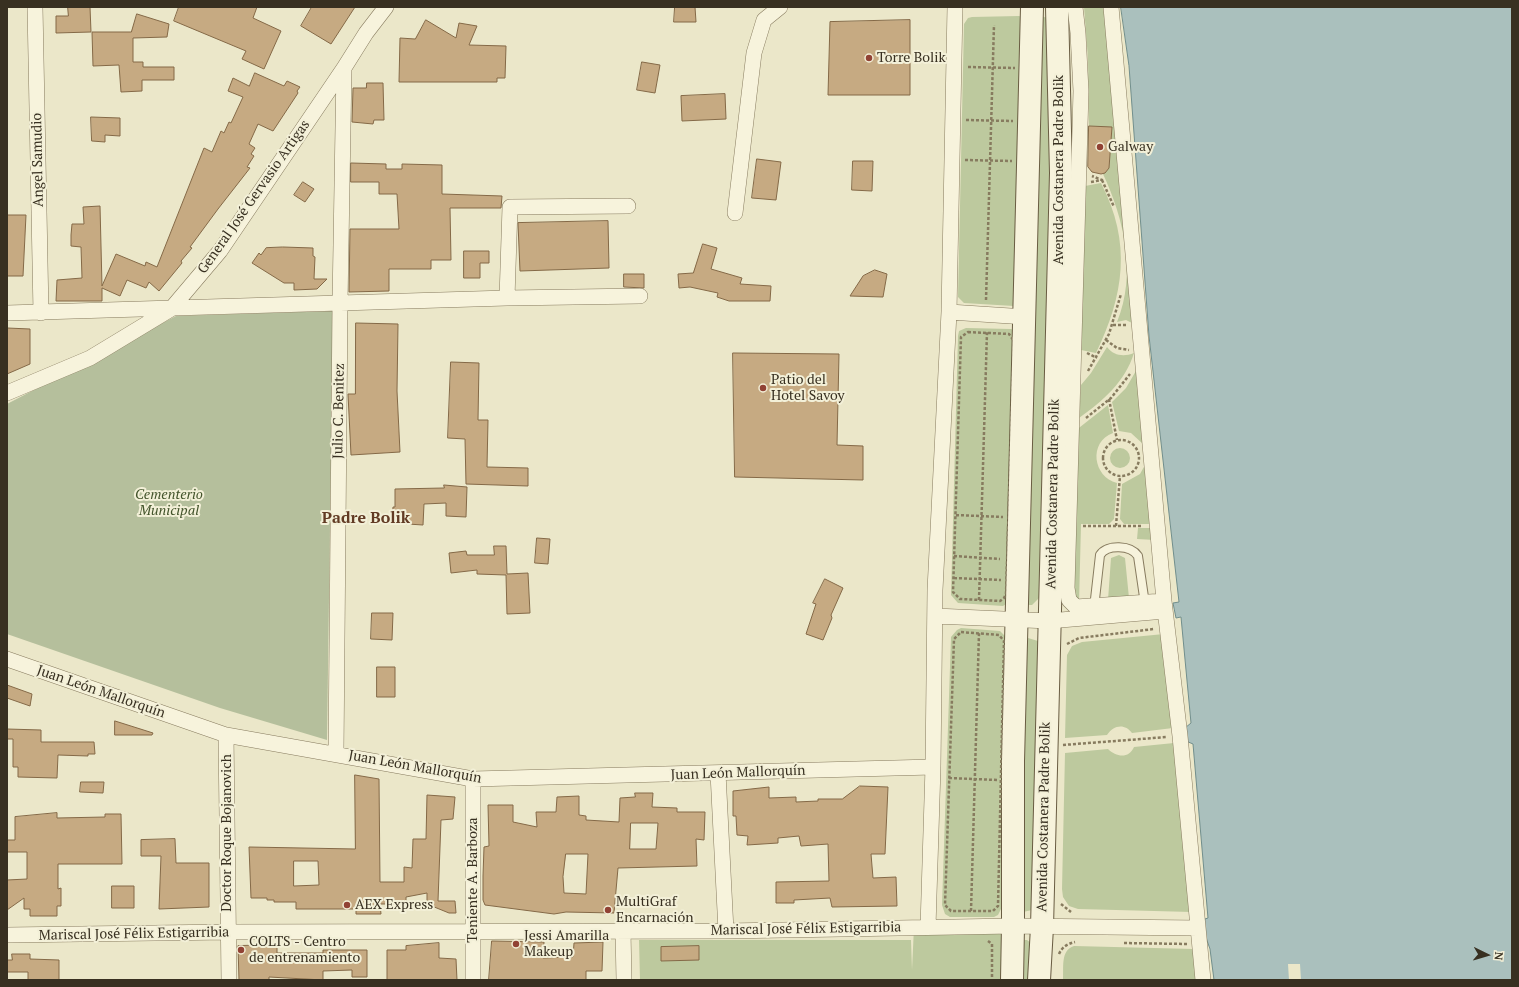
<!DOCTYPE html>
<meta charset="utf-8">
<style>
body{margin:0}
#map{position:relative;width:1519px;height:987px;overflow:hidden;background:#ebe7c9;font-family:"PT Serif",serif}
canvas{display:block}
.frame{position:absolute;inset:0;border:8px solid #383021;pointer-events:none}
.north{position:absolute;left:1467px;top:935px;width:40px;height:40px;-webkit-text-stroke:3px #f3f0d8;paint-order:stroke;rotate:95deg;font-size:11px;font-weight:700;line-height:16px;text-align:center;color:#383021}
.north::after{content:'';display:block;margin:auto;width:14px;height:18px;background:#383021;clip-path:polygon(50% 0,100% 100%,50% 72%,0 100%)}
</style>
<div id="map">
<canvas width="1519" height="987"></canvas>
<div class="frame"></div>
<div class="north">N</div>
</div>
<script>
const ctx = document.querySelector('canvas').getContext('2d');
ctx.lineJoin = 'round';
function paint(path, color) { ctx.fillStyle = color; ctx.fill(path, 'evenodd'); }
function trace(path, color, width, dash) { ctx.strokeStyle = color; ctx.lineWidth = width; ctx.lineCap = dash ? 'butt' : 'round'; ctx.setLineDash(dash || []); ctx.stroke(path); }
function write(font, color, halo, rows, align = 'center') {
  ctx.font = font + ' "PT Serif",serif'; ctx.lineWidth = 4; ctx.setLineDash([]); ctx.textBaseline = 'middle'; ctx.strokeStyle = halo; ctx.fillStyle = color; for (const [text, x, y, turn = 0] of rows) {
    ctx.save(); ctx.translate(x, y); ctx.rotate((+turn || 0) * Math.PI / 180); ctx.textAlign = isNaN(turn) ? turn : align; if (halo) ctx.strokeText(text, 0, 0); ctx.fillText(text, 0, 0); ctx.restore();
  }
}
const green = new Path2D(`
 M1084,7H1106L1135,321L1132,323L1126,320L1117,322C1137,274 1124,219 1103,174L1109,168L1112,128L1089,126L1088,59Z
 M1019,16L1022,17L1014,306L964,303L958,297L964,24L968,18L972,17Z
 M1040,16L1048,18L1054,86L1044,468L1039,598L1032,605H1026Z
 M1101,183C1132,243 1124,295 1096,353L1081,350L1085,186Z
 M966,328L1011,329L1015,331L1006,604L1003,606L958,603L951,595L958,336L959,331Z
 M1107,347C1114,356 1124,357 1134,353C1125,382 1103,401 1079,418L1081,385L1091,373Z
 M1140,364L1143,444L1131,433L1119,431L1112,402L1126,388Z
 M1108,405L1113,433C1088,442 1093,477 1117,483L1114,519L1109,524H1081L1079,604L1071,596L1075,431Z
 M1110 458a10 10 0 1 1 20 0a10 10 0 1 1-20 0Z
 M1145,465L1153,524H1124L1120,519L1122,484L1140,474Z
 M1138,528H1153L1155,540L1137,539Z
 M1119,555L1125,558L1129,598L1108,600L1111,558Z
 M961,628L1000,631L1007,638L1002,907L998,915L994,917H950L945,914L942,905L951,637L957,630Z
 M1164,634L1173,728L1132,733C1125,723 1113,725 1107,735L1065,738L1067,655L1072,646L1082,642Z
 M1028,638L1038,641L1032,910L1023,912L1024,639Z
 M1174,743L1192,912L1078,909L1069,906L1063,897L1062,889L1065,753L1108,749C1116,757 1129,759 1134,747Z
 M1013,926L1012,980H640L639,940H911L912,970L914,927Z
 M1021,940H1027L1031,943L1030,980H1016Z
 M1074,946L1194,949L1197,980H1063C1064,969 1060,950 1074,946Z`);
const cemetery = new Path2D(`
 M333,311L327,740L220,708L7,634V404L176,316Z`);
const water = new Path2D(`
 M1121,7H1512V980H1214L1210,949L1204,932L1202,920L1208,918L1193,744L1186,741L1185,728L1191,723L1181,617L1176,618L1173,603L1179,602L1149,336L1129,66Z`);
const pier = new Path2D(`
 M1288,964H1300L1301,980H1289Z`);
const building = new Path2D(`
 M68,7H90L91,32L56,33V16H68Z
 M179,7H257L253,18L281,31L264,69L242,59L246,51L174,21Z
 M312,7H355L331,44L301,26Z
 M675,7H695L696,22H674Z
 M137,14L169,24L167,37L133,38V62H143V67H174V80H142V91L121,92L119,65L93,66L92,32H131Z
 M426,20L456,38L459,23L477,26L469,45L506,46L505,78H497V82H399L400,38L415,39Z
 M910,20V95H828L830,22Z
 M642,62L660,65L655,93L637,90Z
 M255,73L284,86L287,81L300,87L297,91L298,93L273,131L258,124L249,144L255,148L251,154L254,156L247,167L250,168L218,209L190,247L192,248L181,261L182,263L159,291L149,282L146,288L127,280L120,296L102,288V301H56L57,280L82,278L81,247L71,246V235L72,224H84L83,207L100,206L102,286L116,254L145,266L146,262L157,267L204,148L212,152L221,131L224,133L229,122L231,123L243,97L228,91L233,78L249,86Z
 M367,83H383L384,120H374L373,124L352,122L353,88H366Z
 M725,94L726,119L682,121L681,96Z
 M91,117L120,118V136L105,135V142L92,141Z
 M1089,126L1112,127L1109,168L1105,173L1101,174L1092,172L1088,167Z
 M757,159L781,162L776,200L752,198Z
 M853,161H873L872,191L852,190Z
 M351,163L386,164V169H402V164L442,165V194L502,196L501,208H450L451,260H431V269H389V291L349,292L350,229H399L397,194H379V182H351Z
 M303,182L314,189L305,202L294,195Z
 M7,215H26L23,276H7Z
 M608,221L609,268L520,271L518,223Z
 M703,244L717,248L711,269L742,278L740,284L771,286L770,301H729L717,297L718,293L690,287L679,288L678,274L693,273Z
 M283,247L313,248V256L315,257L314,279H327L317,289L294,290V283H284L252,263L259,253L261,255L266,248Z
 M464,251H489V263H480V278H464Z
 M875,270L887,274L883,297L850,296L863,276Z
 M624,274H644V288L624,287Z
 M356,323L398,324L397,391L400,452L351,455L348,394H355Z
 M7,328L30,329V364L7,374Z
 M733,353L839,354L837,445L863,446V480L735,477Z
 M451,362L479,363L478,420H488L487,467L528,468V486L466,484L465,439L448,438Z
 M444,485L467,487L466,517L446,516V503L424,504L423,525L392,523L393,507H395V489L444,488Z
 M537,538L550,539L548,564L535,563Z
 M494,546H506L507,574L528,573L530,613L507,614L506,575L477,574V570L451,573L449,553L466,551L467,555H494Z
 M825,579L843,588L831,615L832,618L823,640L806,634L816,604L813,603Z
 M372,613H393L392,640L371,639Z
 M377,667H395V697H377Z
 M7,685L32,694L30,706L7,698Z
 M115,721L153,733L152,735H115Z
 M7,729L41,730V742H94L95,754H88V756L58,755L57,778L18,777V767H13V739H7Z
 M355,775L379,779L380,882H404V867L412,868L413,839H426L427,795L455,797L453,819L441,820L438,901H455L456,913H449L422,902H427V893L406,897V904H380L381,914H356V909H296V902H274V900H267V898H251L249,847L355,849ZM294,861H318L319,885L294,886Z
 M81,782H104L103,793L80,792Z
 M860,786L888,787L885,854H871L873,878L896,877L897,906L832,907L830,898L794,900V903H776V882L829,881L828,844L801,846L799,836L778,838V843L747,845L748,836L737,835L736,816H733V791L769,787V798L796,797V802L818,801V799H842Z
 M635,793H653L652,807L677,808V812H705L704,840L696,839L697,866L618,868L614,913L566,912L554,914L485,905L483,900V876L484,847L489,846L488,805H513V822L537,827L536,812H556L557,797L579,796V815L586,816V820L619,822L620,798L635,797ZM631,823H658L656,849H630ZM566,854H588L586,894L564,893L563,877Z
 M57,813V818L105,817V814H121L122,864H58V889L61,888V906H57V916H30V909H24V898L7,910V880L27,879V852H7V840H15V817Z
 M175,839L176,863H209V907L159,909L161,856H141V840Z
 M112,886H134V908H112Z
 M492,941L544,942L543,958L573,957L574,943L603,942L602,971H586V980H489Z
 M439,943V958L456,959L457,980H387V950H406V946Z
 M277,945V953H323V950H367V977H352V970L323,971V980L269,977V980H239L238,946Z
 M699,946V960L661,961V947Z
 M12,954H30V959L59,960V980H28V972H7V960H12Z`);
const path = new Path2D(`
 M968,67L1015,68
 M966,120L1013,121
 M965,160L1012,161
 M1102,180L1114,207
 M1091,182L1102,180L1092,176
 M986,300L994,25
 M1113,325H1126
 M968,332L1009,334L1014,341L1006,594L1004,598L1000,601L960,599L953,592L961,337Z
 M1106,340L1117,348L1129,350
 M1087,353L1097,358
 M1088,371L1109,334L1121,294
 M1109,399L1117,440
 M1086,418L1111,398L1130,374
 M1103 458a18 18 0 1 1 36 0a18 18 0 1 1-36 0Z
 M956,515L1003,517
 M1083,526H1143
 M1116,526L1120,476
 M954,556L1000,559
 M954,578L1001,580
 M979,600L987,332
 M961,632L999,635L1004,641L998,906L993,911H951L945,905L954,639Z
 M1067,644L1079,638L1154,629
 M1063,745L1167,737
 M949,778L997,780
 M1061,904L1071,912
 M971,911L979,633
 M988,941L992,944V980
 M1124,943L1187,944
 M1059,954C1062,947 1067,944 1075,942`);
const lane = new Path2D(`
 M1094,608L1100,555C1107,544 1131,545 1138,556L1145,604`);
const street = new Path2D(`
 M35,7L41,313
 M1075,7L1078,33L1081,91L1067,588L1069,600L1076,607L1164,601L1111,7
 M735,213L754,53L764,20L780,7
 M507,298L510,207L628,206
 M949,312L1026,317
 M7,313L507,298L640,296
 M7,393L90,358L171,309L220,251L344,68L366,33L386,7
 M1164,601L1180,736L1203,980
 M935,616L1049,621L1165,611
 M7,659L226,735L473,779L933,767
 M226,735L229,980
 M336,753L340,303L344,68
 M718,773L726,931
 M473,779V980
 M928,927L933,767L935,590L949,312L955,7
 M623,931L624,980
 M7,935L228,932L726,931L1013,926L1198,928`);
const secondary = new Path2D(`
 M1012,980L1013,926V761L1032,7
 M1039,980L1042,927L1061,173L1057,7`);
const markers = [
 [869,58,4,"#914234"],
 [1100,147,4,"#914234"],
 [763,388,4,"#914234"],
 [347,905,4,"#914234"],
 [608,910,4,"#914234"],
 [516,944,4,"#914234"],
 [241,950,4,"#914234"]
];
const poiNames = [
 ["Torre Bolik",877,58],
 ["Galway",1108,147],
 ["Patio del",771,380],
 ["Hotel Savoy",771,396],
 ["MultiGraf",616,902],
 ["Encarnación",616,918],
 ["AEX Express",355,905],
 ["Jessi Amarilla",524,936],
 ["Makeup",524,952],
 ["COLTS - Centro",249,942],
 ["de entrenamiento",249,958]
];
const streetNames = [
 ["Angel Samudio",38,160,-91],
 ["Avenida Costanera Padre Bolik",1059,170,-90],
 ["General José Gervasio Artigas",254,197,-55],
 ["Julio C. Benitez",339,411,-89],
 ["Avenida Costanera Padre Bolik",1053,494,-89],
 ["Juan León Mallorquín",101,692,19],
 ["Juan León Mallorquín",415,767,10],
 ["Juan León Mallorquín",738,773,-2],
 ["Avenida Costanera Padre Bolik",1044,817,-89],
 ["Doctor Roque Bojanovich",227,833,-90],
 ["Teniente A. Barboza",473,880,-90],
 ["Mariscal José Félix Estigarribia",806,929,-1],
 ["Mariscal José Félix Estigarribia",134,934,-1]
];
const parkNames = [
 ["Cementerio",169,495],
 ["Municipal",169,511]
];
const quarterNames = [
 ["Padre Bolik",366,518]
];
paint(green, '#bdc99e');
paint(cemetery, '#b5bf9c');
paint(water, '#aac0bd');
trace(water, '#718e8c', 1);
paint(pier, '#ebe7c9');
paint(building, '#c6aa82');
trace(building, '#846947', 1);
trace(lane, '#877b5f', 10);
trace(street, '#877b5f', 16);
trace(secondary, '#695c42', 24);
trace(path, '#877b5f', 2.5, [3, 2]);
trace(lane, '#f7f3dc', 8);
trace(street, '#f7f3dc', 15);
trace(secondary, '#f7f3dc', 22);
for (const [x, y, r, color] of markers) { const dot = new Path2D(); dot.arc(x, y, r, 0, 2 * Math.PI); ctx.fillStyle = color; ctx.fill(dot); trace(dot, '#f3f0d8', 1.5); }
write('14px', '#383021', '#f3f0d8', poiNames, 'left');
write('14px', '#383021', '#f3f0d8', streetNames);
write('italic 14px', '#42532a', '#f3f0d8', parkNames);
write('bold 16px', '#623b24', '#f3f0d8', quarterNames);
</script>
